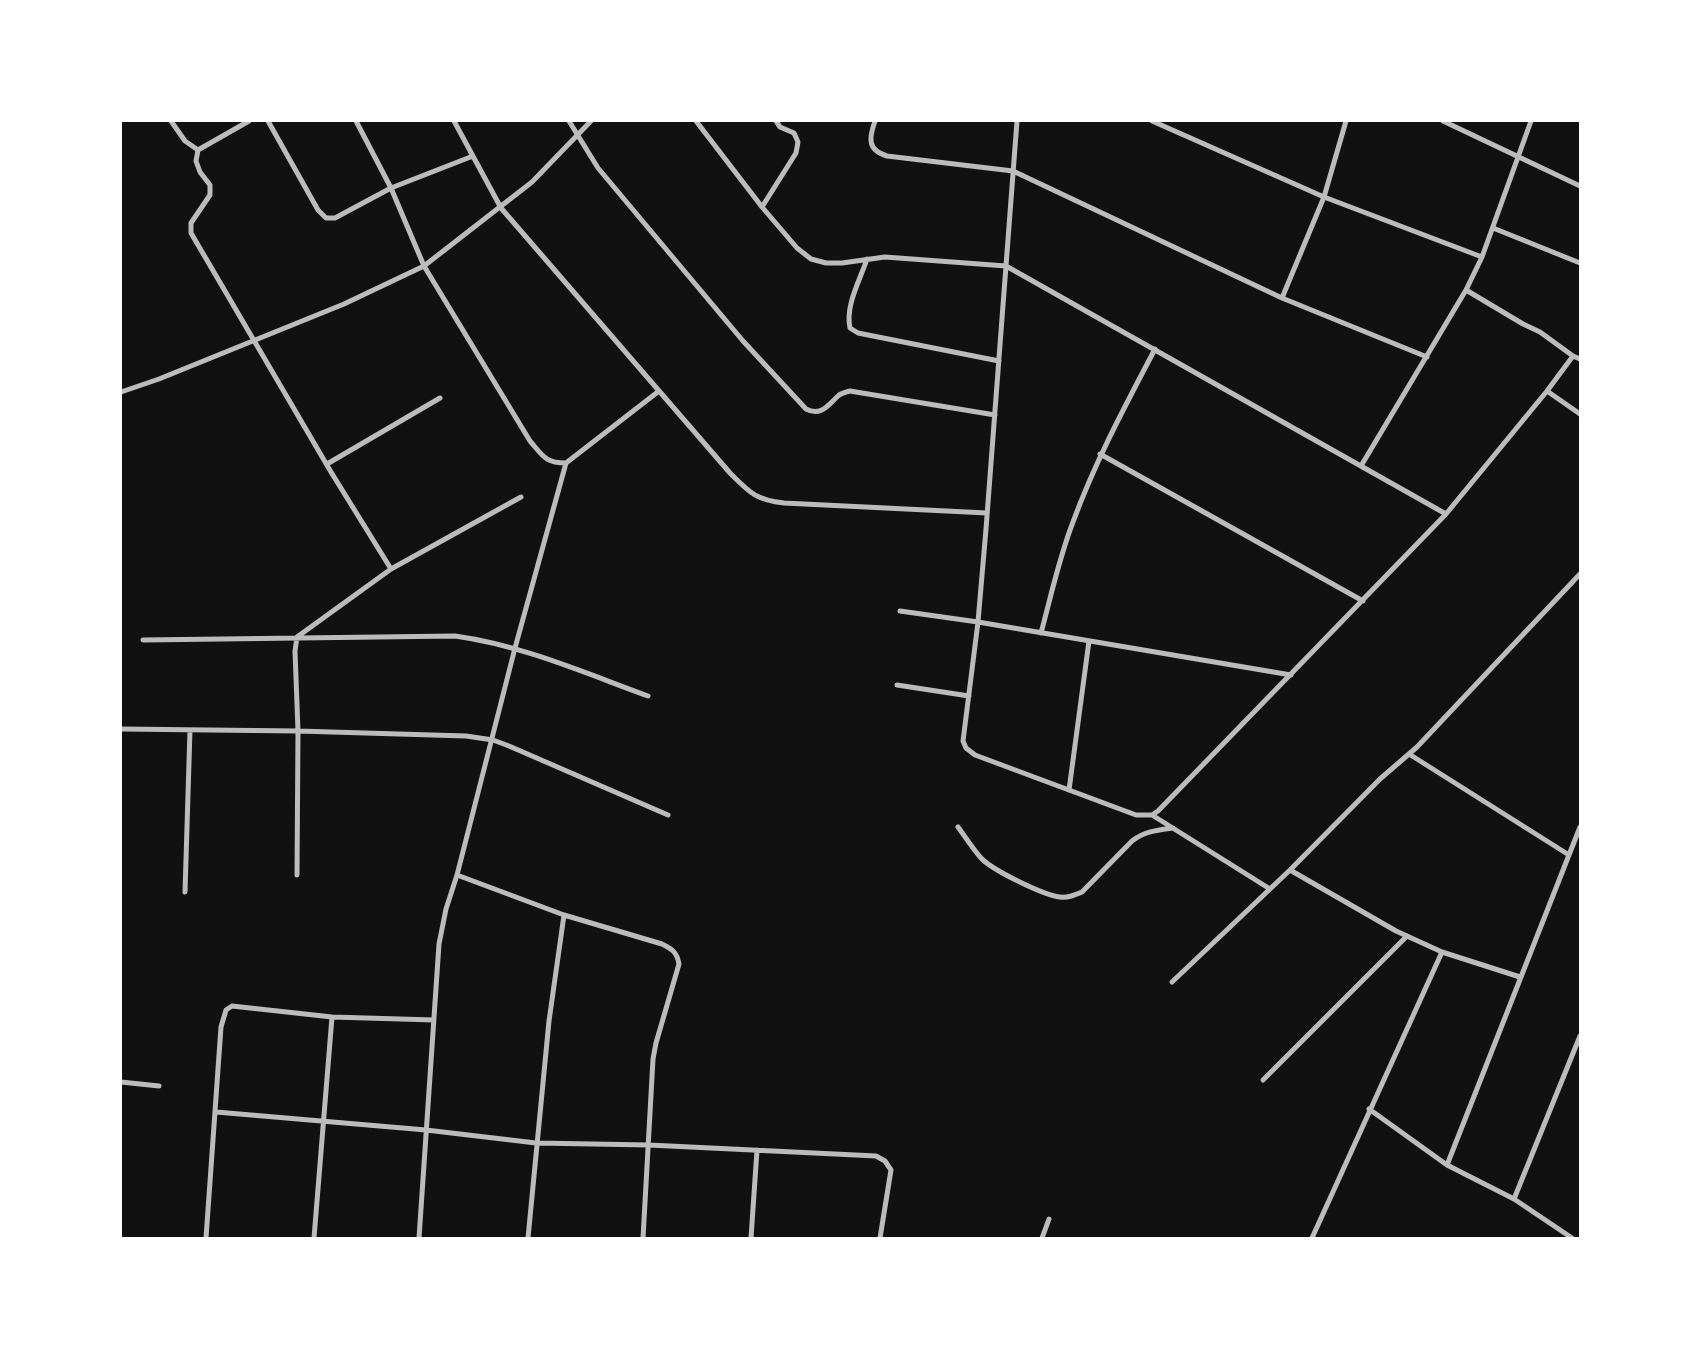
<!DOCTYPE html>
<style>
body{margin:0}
#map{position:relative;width:1701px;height:1359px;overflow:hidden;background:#111;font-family:"Source Sans 3",sans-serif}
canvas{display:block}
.frame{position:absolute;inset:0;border:122px solid #fff;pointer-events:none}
</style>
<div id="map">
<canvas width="1701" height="1359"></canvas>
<div class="frame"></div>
</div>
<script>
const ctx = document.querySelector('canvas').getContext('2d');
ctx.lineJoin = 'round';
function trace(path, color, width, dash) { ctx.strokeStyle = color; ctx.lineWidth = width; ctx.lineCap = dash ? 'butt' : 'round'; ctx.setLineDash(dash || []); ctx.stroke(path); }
const minor = new Path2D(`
 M171,121L185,141L198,150
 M249,121L198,150L196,161L200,172L210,185V195L191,223V233L331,472L391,569
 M268,121L318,210L326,218H335L391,188L473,156
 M356,121L391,188L424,266L530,441C543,456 545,463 566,463L659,391
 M454,121L501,208L730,473C750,493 756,500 784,503L987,513
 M569,121L598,168L743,341L806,409C821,417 828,405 838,396C841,393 846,392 850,391L995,415
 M696,121L762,207L797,248L811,259L826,263H842L885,257L1006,266L1446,514
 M875,121C869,138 867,150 887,156L1013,171L1282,298L1427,357
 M1017,121L986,529L978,622L963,741L966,748L975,755L1136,815H1152L1158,811L1446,514L1547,391L1573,356
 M1152,121L1324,197L1482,257
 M1443,121L1580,186
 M762,207L796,153L798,142L794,133L780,127L776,121
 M1493,228L1580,263
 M867,259C860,280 845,306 850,328L858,333L999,361
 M1466,290L1523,324L1540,332L1573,356L1580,359
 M1282,298L1324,197L1346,121
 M1547,391L1580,414
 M121,392L159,379L344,304L424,266L532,182L591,121
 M1100,454L1363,601
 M327,464L440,398
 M1361,466L1466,290L1482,257L1531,121
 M900,611L978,622L1291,675
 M1041,633C1051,596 1059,558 1073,522C1095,462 1125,406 1155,349
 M143,640L455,636C521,645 585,673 648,696
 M897,685L969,696
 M121,729L298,731L466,736L493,740L509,746L668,815
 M1409,754L1569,855
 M1069,790L1089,641
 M1152,815L1270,889
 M958,827C966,838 973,849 981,858C992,870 1043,895 1060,897C1068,898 1075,895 1082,892L1132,841C1145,831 1158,830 1173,828
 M1290,870L1396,931L1442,952L1520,977
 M297,875L298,731L295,651L297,637L391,569L521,497
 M457,875L564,915L662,944C672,949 677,952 679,964L656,1043L653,1059L643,1238
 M185,892L190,730
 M1172,982L1290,870L1380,779L1417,747L1580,574
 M1263,1080L1407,936
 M121,1082L159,1086
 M1369,1109L1447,1165L1514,1199L1572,1238
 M216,1112L426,1130L536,1143L649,1145L876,1156L885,1161L891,1170L880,1238
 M1447,1165L1580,827
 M1514,1199L1580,1036
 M206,1238L221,1027L226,1010L232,1006L332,1017L434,1020
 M314,1238L332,1017
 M419,1238L439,944L446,909L457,875L515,648L566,463
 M528,1238L549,1021L564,915
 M751,1238L757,1150
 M1042,1238L1049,1219
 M1312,1238L1442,952`);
trace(minor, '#bcbcbc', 5);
</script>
